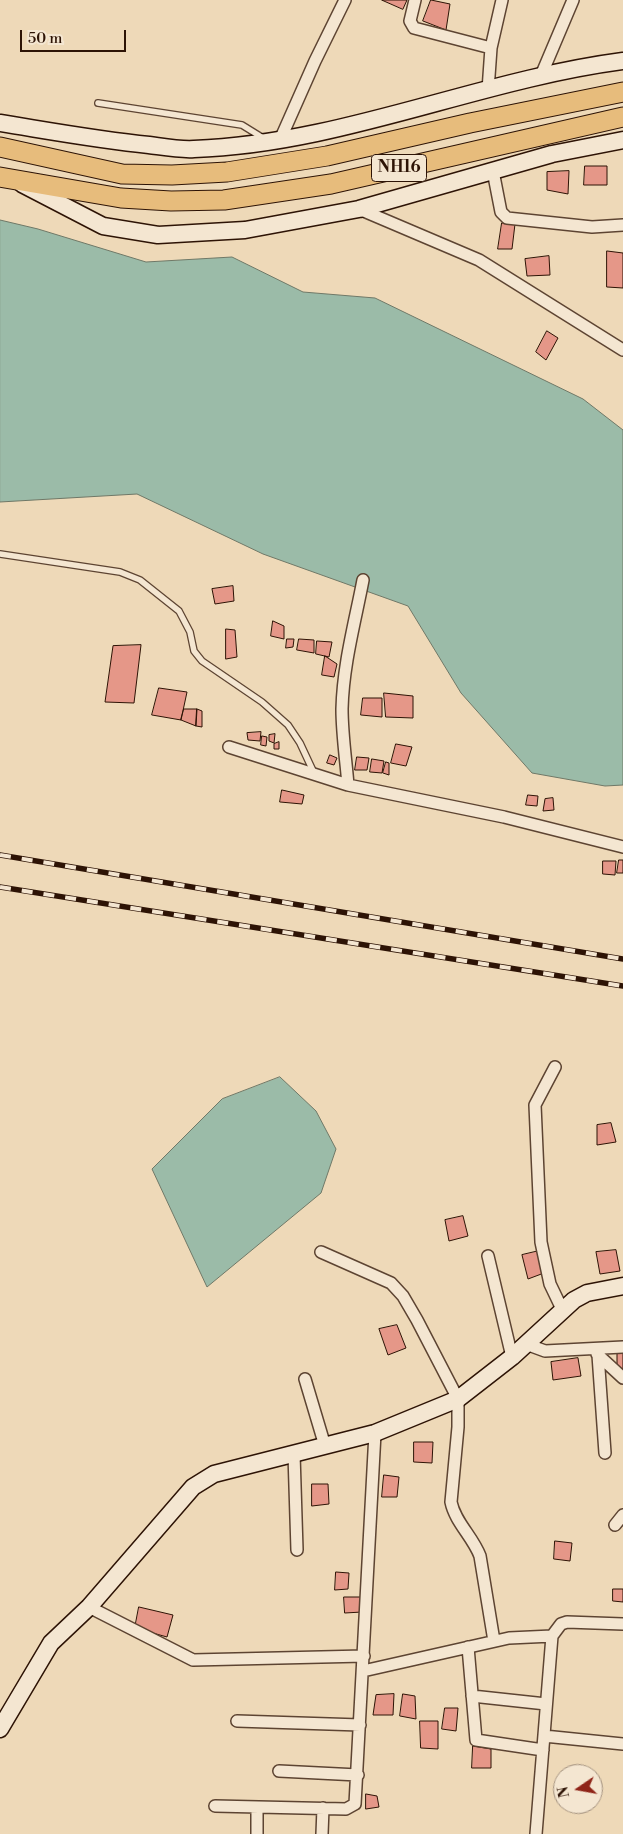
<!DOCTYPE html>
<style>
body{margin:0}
#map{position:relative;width:623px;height:1834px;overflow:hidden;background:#eed9b8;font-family:"Libre Bodoni",serif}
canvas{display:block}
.north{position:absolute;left:553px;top:1764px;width:50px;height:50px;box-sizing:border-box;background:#f4e6d1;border:1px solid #a4927f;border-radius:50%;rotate:258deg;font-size:14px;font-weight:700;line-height:20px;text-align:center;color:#2d1305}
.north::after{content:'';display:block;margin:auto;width:18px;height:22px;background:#8f2418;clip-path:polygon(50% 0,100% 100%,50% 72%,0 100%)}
.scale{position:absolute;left:20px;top:30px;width:106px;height:22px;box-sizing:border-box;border:2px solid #2d1305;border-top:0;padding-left:6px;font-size:15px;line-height:18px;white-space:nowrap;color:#2d1305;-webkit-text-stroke:4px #f4e6d1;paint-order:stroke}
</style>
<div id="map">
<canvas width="623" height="1834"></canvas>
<div class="north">N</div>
<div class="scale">50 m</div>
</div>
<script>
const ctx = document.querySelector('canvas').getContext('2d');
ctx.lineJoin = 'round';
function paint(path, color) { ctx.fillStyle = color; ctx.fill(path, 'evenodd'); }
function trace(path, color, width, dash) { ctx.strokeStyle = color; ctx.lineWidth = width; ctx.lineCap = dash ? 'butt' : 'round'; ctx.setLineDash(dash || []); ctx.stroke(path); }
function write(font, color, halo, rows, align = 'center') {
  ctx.font = font + ' "Libre Bodoni",serif'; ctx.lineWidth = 4; ctx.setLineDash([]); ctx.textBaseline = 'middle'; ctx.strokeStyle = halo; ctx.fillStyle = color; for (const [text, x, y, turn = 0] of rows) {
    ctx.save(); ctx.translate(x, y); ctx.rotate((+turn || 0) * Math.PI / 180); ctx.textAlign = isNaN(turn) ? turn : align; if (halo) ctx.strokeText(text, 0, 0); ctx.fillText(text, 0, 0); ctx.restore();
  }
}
const water = new Path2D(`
 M0,220L38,229L146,262L232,257L303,292L375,298L583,399L623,430V785L605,786L532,773L461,693L408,606L263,554L137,494L0,502Z
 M280,1077L316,1111L336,1149L321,1193L207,1287L152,1169L222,1099Z`);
const building = new Path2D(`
 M382,0H407L403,9Z
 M431,0L450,4L446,30L423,21Z
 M585,166H607V185H584Z
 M569,171L568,194L547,190V172Z
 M502,223L515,224L512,249H498Z
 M607,251L623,253V288L607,287Z
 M549,256L550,275L527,276L525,259Z
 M547,331L558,338L546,360L536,352Z
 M233,586L234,601L215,604L212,589Z
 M273,621L284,626V639L271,636Z
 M226,629L235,630L237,657L226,659Z
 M287,639H294L293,647L286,648Z
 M299,639L314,640V653L297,650Z
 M317,641L332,642L329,657L316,654Z
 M141,645L134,703L105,702L113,646Z
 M325,656L337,664L334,677L322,675Z
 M159,688L187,692L181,720L152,715Z
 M384,693L413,696V718L386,717Z
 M363,698H382V717L361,715Z
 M184,709H197L196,726L181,720Z
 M197,709L202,711V727L196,726Z
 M261,732L260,741L248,740L247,733Z
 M275,734L274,743L269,741V735Z
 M262,736L267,737L266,746L261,745Z
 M279,742V749H274V744Z
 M396,744L412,747L406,766L391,763Z
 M330,755L337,758L334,765L327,763Z
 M357,757L369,758L367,770H355Z
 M372,759L384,761L382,773L370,772Z
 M386,762L389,763V775L383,773Z
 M282,790L304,795L302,804L280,802Z
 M528,795L538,796L537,806L526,805Z
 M553,798L554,810L543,811L545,799Z
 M619,860H623V873H617Z
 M603,861H616L615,875L603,874Z
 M611,1123L616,1142L597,1145V1125Z
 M463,1216L468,1236L449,1241L445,1220Z
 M616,1250L620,1271L600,1274L596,1252Z
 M539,1251L544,1273L528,1279L522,1255Z
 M397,1325L406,1348L388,1355L379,1329Z
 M623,1353V1369L617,1370V1354Z
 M578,1358L581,1376L553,1380L551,1362Z
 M414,1442H433L432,1463L414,1462Z
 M384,1475L399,1477L397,1497H382Z
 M312,1484H328L329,1504L312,1506Z
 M555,1541L572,1543L570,1561L554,1559Z
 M336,1572L349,1573L348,1589L335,1590Z
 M613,1589H623V1602L613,1601Z
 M344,1597H362V1612L345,1613Z
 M139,1607L173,1615L167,1637L135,1628Z
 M394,1694L393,1715H373L376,1695Z
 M403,1694L415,1696L416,1719L400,1716Z
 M445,1708H458L456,1731L442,1729Z
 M420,1721H438V1749L421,1748Z
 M473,1746L491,1749V1768H472Z
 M366,1794L377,1796L379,1807L366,1809Z`);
const service = new Path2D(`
 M98,103L242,125L263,138
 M0,554L120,572L140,580L179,611L190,632L194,651L202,661L262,702L288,725L300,743L314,773`);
const minor = new Path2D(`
 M415,0L410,21L414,28L491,48
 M540,78L573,0
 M488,90L491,48L502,0
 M280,140L315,61L345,0
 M493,171L501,212L507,218L592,227L623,225
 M359,209L479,260L623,350
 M229,747L348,785L504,817L623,847
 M348,785C346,760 342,734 342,709C343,665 355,622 363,580
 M555,1067L535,1105L541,1242L550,1284L562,1309
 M321,1252L391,1283L403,1296L417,1320L458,1399V1427L451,1502C455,1522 473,1537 480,1556L494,1641
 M488,1256L512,1357
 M526,1344L545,1351L623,1347
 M597,1354L623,1378
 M598,1355L605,1453
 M305,1379L325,1446
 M294,1454L297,1550
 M615,1525L623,1515
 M89,1607L193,1660L364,1656
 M468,1647L476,1740L543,1750
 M363,1671L509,1638L552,1636
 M472,1696L546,1704
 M237,1721L360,1725
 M544,1736L623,1744
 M279,1771L358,1775
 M215,1806L346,1809L355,1804L375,1433
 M257,1807V1834
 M322,1834L323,1808
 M536,1834L552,1636L561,1624L567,1622L623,1624`);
const secondary = new Path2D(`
 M0,123C50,131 99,140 149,145C164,147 180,150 194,149C341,144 478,80 623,61
 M22,184L103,226L158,235L245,230L359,209L552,154L623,140
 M0,1729L51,1643L89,1607L193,1487L214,1474L375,1433L458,1399L512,1357L574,1300L587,1293L623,1286`);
const trunk = new Path2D(`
 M0,147L122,174L172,175L227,172L327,156L470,123L623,92
 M0,177L121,198L171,201L224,200L331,184L623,117`);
const rail = new Path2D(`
 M0,855L623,959
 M0,887L623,986`);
const shields = [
 [399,168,55]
];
const shieldNames = [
 ["NH16",399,168]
];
paint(water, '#9bbba8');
trace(water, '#6f7867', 1);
paint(building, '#e59788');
trace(building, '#2d1305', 1);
trace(service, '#5d4432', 8);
trace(minor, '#5d4432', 14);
trace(secondary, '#2d1305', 19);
trace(trunk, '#2d1305', 21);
trace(service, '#f4e6d1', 5.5);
trace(minor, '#f4e6d1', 11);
trace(secondary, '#f4e6d1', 16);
trace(trunk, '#e7bc7c', 19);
trace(rail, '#2d1305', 5.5);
trace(rail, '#f4e6d1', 4, [11]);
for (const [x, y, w] of shields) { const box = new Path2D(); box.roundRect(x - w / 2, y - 13.5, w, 27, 4); ctx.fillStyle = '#f4e6d1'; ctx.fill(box); trace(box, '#2d1305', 1); }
write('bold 16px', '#2d1305', null, shieldNames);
</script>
